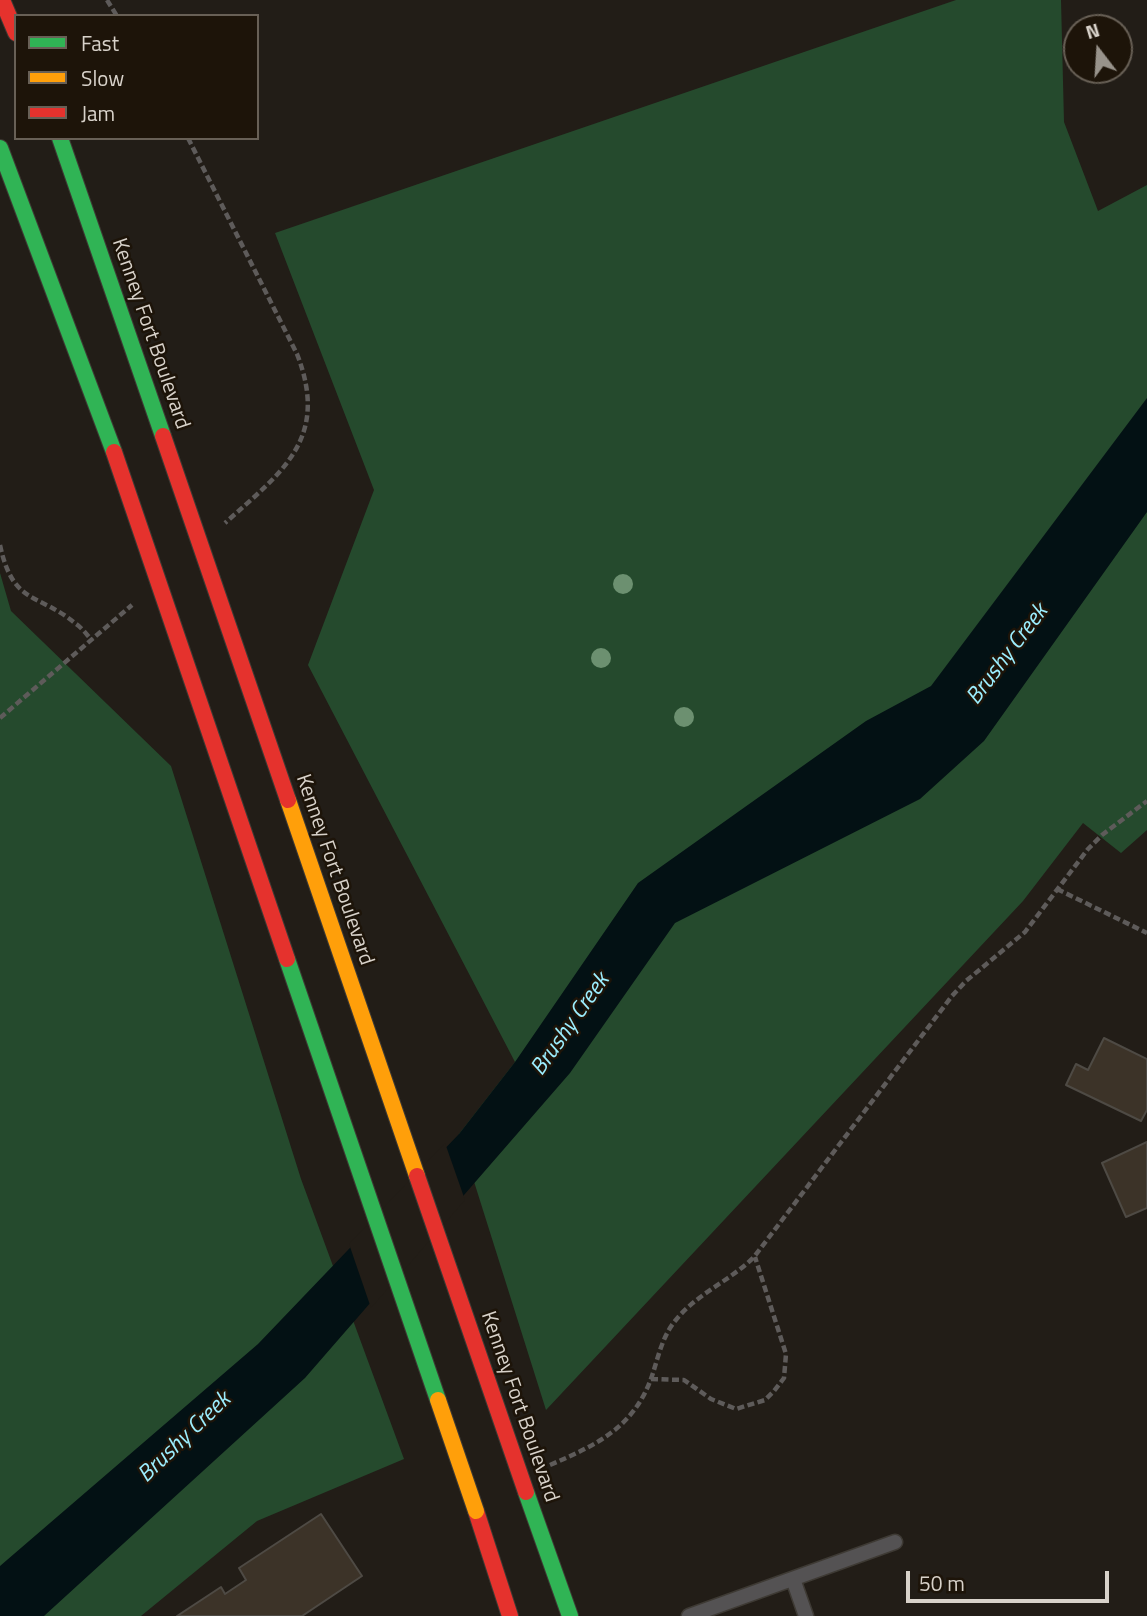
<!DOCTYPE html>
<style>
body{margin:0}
#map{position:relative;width:1147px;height:1616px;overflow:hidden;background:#221d17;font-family:"Titillium Web",sans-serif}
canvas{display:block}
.legend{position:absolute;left:14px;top:14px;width:245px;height:126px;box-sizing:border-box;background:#1d1409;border:2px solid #686056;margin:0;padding:9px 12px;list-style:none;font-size:21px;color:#d8d2ca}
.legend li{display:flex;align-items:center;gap:14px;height:35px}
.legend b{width:35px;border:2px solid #686056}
.north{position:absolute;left:1063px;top:14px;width:70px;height:70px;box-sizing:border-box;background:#1d1409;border:2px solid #686056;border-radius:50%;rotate:343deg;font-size:19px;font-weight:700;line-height:28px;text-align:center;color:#d8d2ca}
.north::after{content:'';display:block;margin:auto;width:24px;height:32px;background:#98938b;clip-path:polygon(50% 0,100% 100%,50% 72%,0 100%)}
.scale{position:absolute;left:906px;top:1571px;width:203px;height:32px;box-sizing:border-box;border:4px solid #d8d2ca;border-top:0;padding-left:9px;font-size:21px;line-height:24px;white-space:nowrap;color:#d8d2ca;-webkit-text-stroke:5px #1d1409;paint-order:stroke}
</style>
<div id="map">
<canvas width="1147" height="1616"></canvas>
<ul class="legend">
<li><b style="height:9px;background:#30b455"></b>Fast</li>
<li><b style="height:9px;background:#ff9f0a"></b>Slow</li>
<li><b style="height:9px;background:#e5322d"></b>Jam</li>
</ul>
<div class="north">N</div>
<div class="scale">50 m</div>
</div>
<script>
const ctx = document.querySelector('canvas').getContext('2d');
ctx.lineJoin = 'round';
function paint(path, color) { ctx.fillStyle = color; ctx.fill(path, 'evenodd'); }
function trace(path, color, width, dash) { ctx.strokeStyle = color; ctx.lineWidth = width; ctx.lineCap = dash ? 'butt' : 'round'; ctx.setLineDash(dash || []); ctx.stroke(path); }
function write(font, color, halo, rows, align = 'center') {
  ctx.font = font + ' "Titillium Web",sans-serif'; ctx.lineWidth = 5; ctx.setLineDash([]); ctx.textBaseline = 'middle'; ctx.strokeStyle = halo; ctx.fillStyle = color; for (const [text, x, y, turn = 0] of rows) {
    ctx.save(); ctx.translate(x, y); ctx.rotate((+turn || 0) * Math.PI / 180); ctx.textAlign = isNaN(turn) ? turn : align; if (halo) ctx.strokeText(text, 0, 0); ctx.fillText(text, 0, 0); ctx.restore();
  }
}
const forest = new Path2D(`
 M956,0H1061L1064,122L1098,211L1147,185V830L1121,853L1083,823L1023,901L546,1410L459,1134L515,1062L308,665L374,490L275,233Z
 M0,573L11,611L171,766L301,1179L404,1459L257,1521L141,1616H0Z`);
const water = new Path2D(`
 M1147,398V512L984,741L920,799L675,923L570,1073L305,1378L44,1616H0V1566L258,1344L459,1134L515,1062L638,883L866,721L931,686Z`);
const pier = new Path2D(`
 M445,1143L465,1200L371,1308L349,1244Z`);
const building = new Path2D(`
 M1104,1038L1147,1059V1110L1141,1121L1066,1085L1076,1064L1088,1070Z
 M1147,1142V1208L1126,1217L1102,1163Z
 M321,1514L362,1576L302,1616H177L221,1587L225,1594L246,1580L239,1568Z`);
const path = new Path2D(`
 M107,0L117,16
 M188,138L297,354C330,439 282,472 225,523
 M0,545C13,606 38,592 76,624C82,628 87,635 92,640
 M0,718L132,605
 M1057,889L1147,933
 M651,1379L684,1380L711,1399L736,1409L765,1400L774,1391L784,1378L786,1354L755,1257
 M550,1465C596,1445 634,1428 652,1376C658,1358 662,1337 675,1321C696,1294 730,1281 754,1257L952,996L966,981L1025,932L1088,849L1102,835L1147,801`);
const lane = new Path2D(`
 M793,1579L806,1616
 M689,1616L895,1542`);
const fast = new Path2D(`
 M60,138L163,436
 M0,148L114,452
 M526,1492L570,1616`);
const jam = new Path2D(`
 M2,0L16,33
 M476,1511L510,1616`);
const fastBridge = new Path2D(`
 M287,959L438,1400`);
const slowBridge = new Path2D(`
 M288,800L417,1176
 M438,1400L476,1511`);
const jamBridge = new Path2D(`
 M163,436L288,800
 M114,452L287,959
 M417,1176L526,1492`);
const trees = [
 [623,584],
 [601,658],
 [684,717]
];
const streetNames = [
 ["Kenney Fort Boulevard",150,334,71],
 ["Kenney Fort Boulevard",334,870,71],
 ["Kenney Fort Boulevard",519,1407,71]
];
const waterNames = [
 ["Brushy Creek",1008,655,-53],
 ["Brushy Creek",571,1025,-55],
 ["Brushy Creek",185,1438,-44]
];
paint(forest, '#254a2d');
paint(water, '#031114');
paint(pier, '#221d17');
paint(building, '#3c3328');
trace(building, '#4e4a44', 2);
trace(lane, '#3e3a34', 17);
trace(fast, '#3e3a34', 18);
trace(jam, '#3e3a34', 18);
trace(path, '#5e5b5a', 4.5, [7, 3.5]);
trace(lane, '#545253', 14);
trace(fast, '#30b455', 16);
trace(jam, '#e5322d', 16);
trace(fastBridge, '#3e3a34', 18, []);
trace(slowBridge, '#3e3a34', 18, []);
trace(jamBridge, '#3e3a34', 18, []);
trace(fastBridge, '#30b455', 16);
trace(slowBridge, '#ff9f0a', 16);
trace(jamBridge, '#e5322d', 16);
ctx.fillStyle = '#6c9070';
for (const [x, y] of trees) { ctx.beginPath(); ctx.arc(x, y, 10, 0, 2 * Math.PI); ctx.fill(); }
write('21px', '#d8d2ca', '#1d1409', streetNames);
write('italic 23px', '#9ceefe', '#1d1409', waterNames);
</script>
